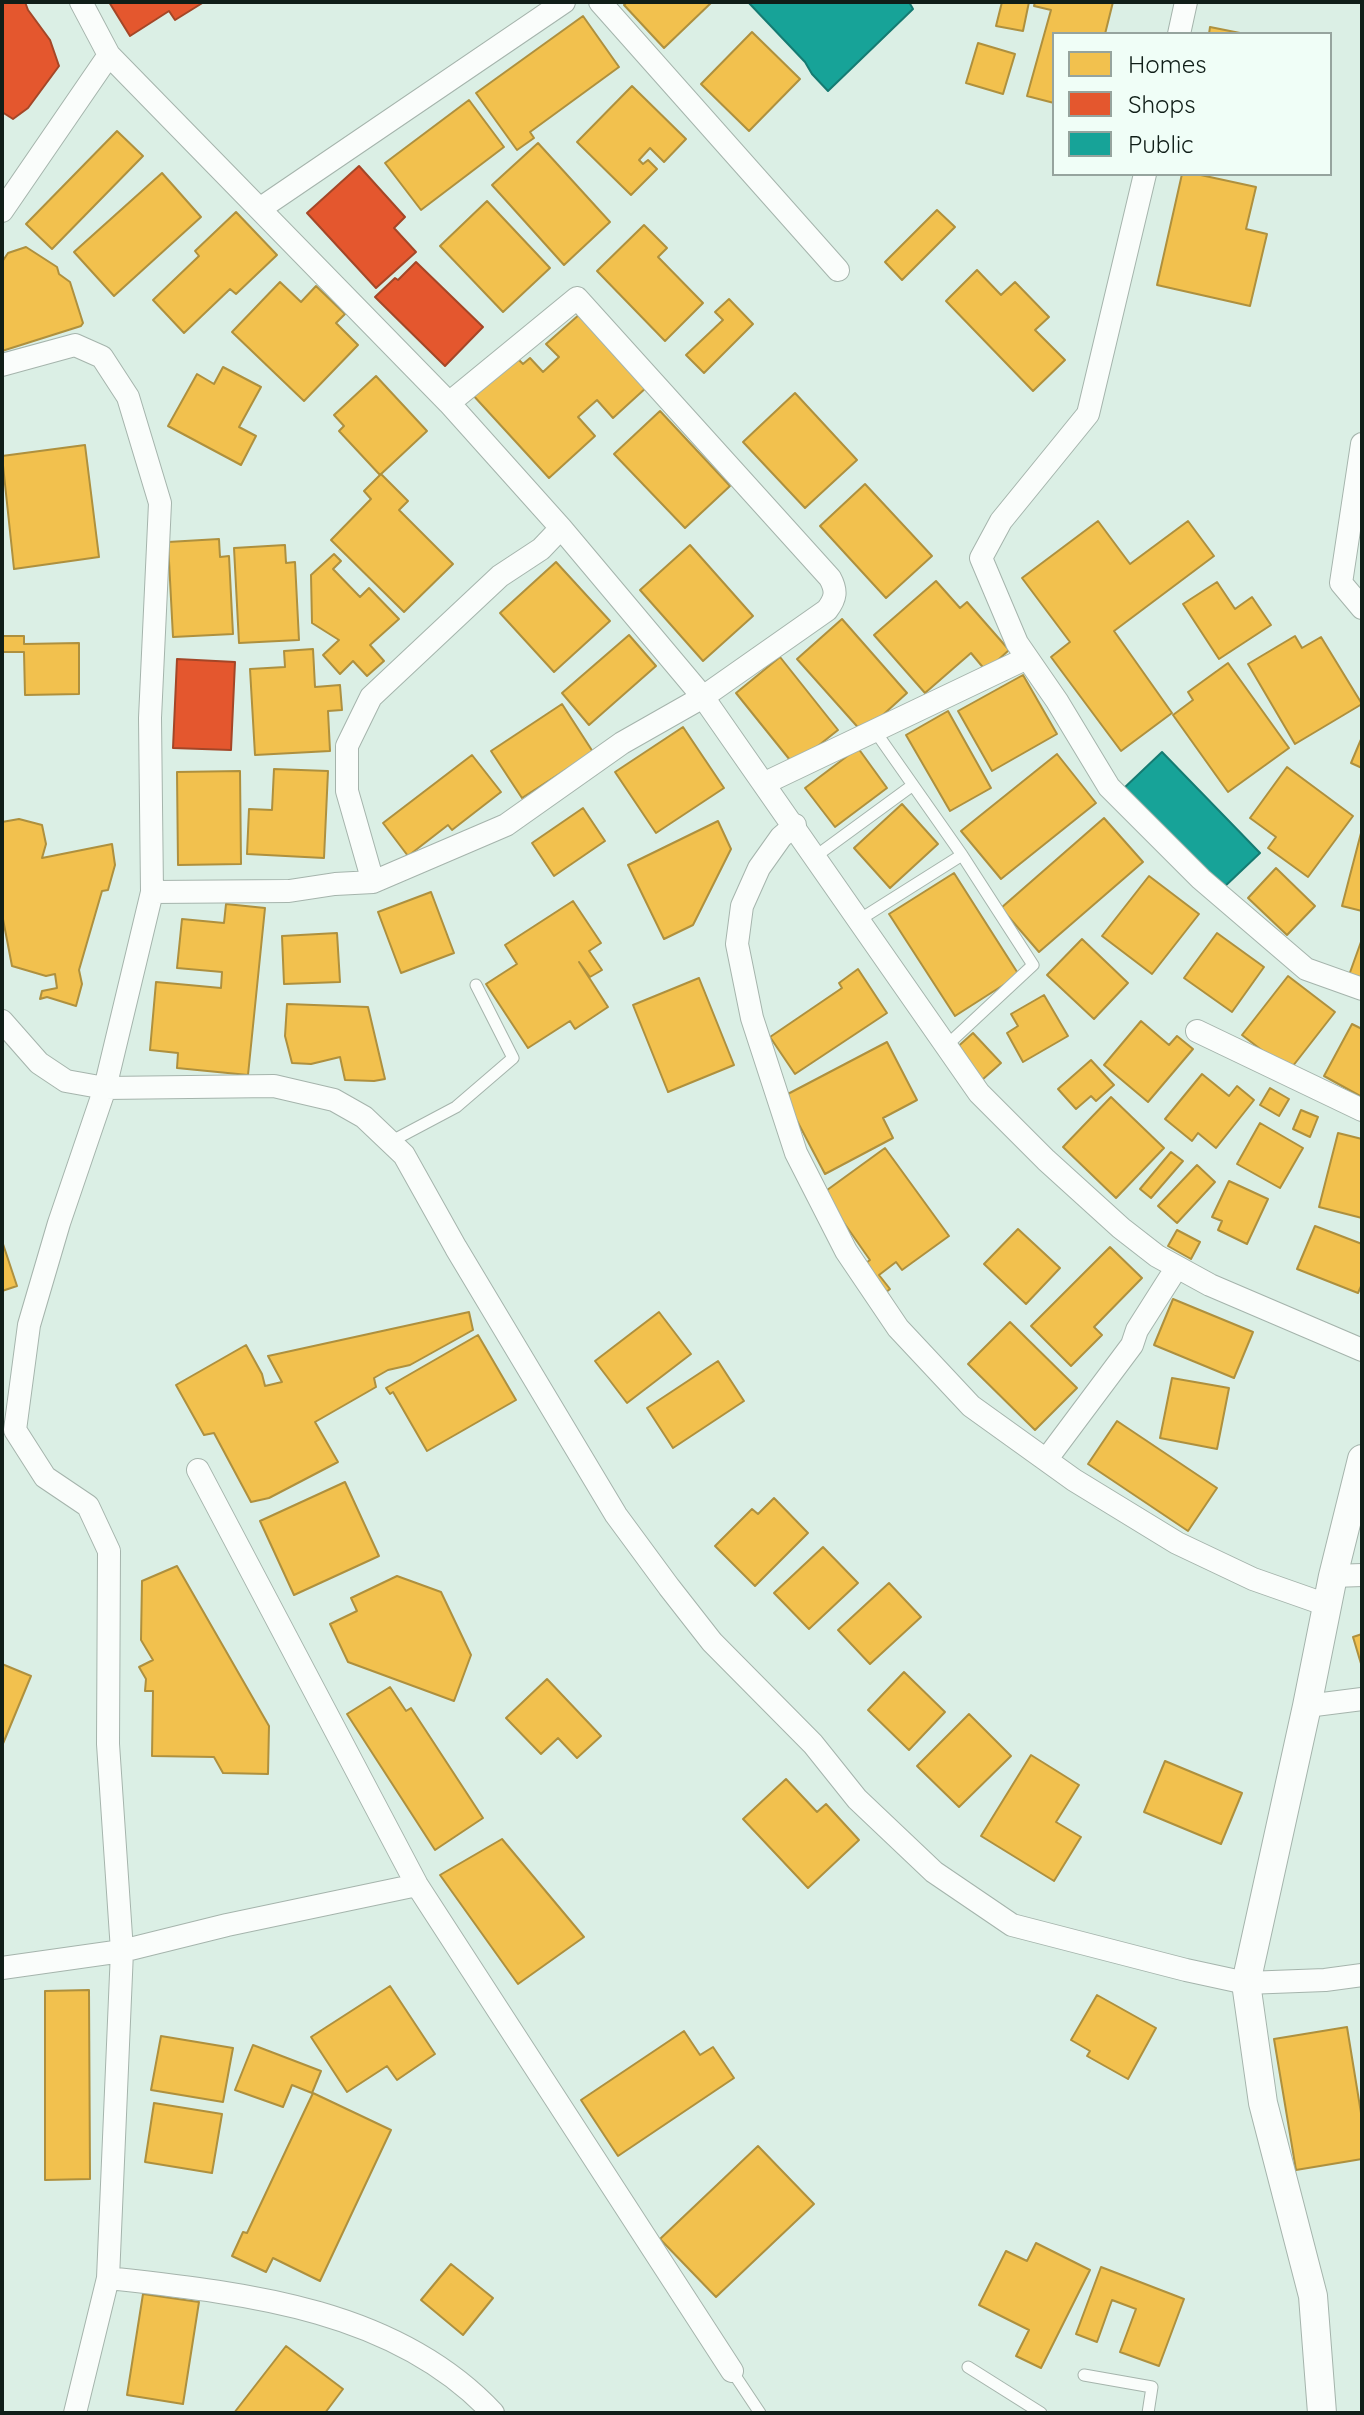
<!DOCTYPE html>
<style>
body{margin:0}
#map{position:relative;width:1364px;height:2415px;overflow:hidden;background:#dbefe5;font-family:Quicksand,sans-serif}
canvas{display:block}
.frame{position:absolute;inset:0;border:4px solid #101e18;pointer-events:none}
.legend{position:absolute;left:1052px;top:32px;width:280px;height:144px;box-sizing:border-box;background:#f0fef7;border:2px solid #96a49e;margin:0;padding:10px 14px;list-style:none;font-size:24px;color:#101e18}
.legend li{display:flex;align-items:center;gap:16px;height:40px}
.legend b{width:40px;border:2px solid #96a49e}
</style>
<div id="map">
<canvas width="1364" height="2415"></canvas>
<div class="frame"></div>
<ul class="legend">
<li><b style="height:22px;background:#f2c14e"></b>Homes</li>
<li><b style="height:22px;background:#e4572e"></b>Shops</li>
<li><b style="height:22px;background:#17a398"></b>Public</li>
</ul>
</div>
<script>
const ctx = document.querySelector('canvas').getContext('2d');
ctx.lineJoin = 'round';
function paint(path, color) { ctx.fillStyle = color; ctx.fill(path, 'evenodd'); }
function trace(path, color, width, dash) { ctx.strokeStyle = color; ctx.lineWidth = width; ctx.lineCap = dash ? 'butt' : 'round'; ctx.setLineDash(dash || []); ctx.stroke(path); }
const homes = new Path2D(`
 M627,2H712L664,48L624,5Z
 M1002,2H1029L1023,31L996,26Z
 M1035,2H1113L1105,34H1054V103L1027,96L1051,10L1034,6Z
 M583,16L619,67L530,132L534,138L517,150L476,93Z
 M1210,27L1245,34H1209Z
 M752,32L800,79L749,131L701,84Z
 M978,43L1015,54L1003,94L966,83Z
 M632,86L686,139L664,162L650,148L639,160L643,164L648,160L657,169L631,195L577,142Z
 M469,100L504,147L421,210L385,163Z
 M117,131L143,156L52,249L26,224Z
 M538,143L610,222L564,265L492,185Z
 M162,173L201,217L114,296L74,252Z
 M1182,174H1196L1256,187L1246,229L1267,234L1250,306L1157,285Z
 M487,201L550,268L503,312L440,246Z
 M937,210L955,227L902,280L885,262Z
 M236,212L277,255L236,294L230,289L184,333L153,300L199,256L195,251Z
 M644,225L667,248L658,257L703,303L665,341L597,271Z
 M26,247L57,267L59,274L70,282L83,323L81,326L2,351V262L8,253Z
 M977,270L1001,295L1015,282L1049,317L1035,330L1065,360L1033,391L946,301Z
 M280,282L301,302L316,286L345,314L336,323L358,345L304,401L232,332Z
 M729,299L753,324L704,373L686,355L723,320L715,312Z
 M581,313L648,386L613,418L597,400L578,417L595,436L549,478L472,394L514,355L523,364L530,358L543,372L559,357L546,344Z
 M223,367L261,387L239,427L256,436L241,465L168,426L197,374L214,384Z
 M376,376L427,431L380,475L339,431L344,426L334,415Z
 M795,393L857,460L805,508L743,442Z
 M660,411L730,486L685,528L614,454Z
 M85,445L99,557L14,569L2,456Z
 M381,474L408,501L399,510L453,564L404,612L331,540L371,499L364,491Z
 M865,484L932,556L886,598L820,526Z
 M1098,521L1130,564L1188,521L1214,556L1114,631L1172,713L1121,751L1051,657L1070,642L1022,578Z
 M219,539L220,557L229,556L233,634L173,637L168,542Z
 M285,545L286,563L295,562L299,640L239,643L234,548Z
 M690,545L753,616L703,661L640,590Z
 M334,554L341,561L333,569L360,597L369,588L399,619L370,645L384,661L367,676L353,661L340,674L323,655L339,640L312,623L311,575Z
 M556,562L610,621L554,672L500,613Z
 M936,581L960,608L967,602L1009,650L986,671L971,653L925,693L874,635Z
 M1217,582L1235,609L1252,597L1271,625L1219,659L1183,604Z
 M842,619L907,693L863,733L797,659Z
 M629,635L656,666L589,725L562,693Z
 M2,636H24V644L79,643V694L25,695L24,652H2Z
 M1295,636L1302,648L1321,637L1362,704L1295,744L1248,664Z
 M313,649L315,687L340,685L342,710L328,711L330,751L255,755L250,669L285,667L284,651Z
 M780,657L838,730L794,765L736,693Z
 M1228,663L1289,748L1228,792L1173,715L1193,700L1188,692Z
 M1023,675L1057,734L992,771L958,711Z
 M562,704L593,752L522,798L491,751Z
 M948,711L991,788L950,811L906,735Z
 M683,727L724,788L656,833L615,772Z
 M1362,737V768L1351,763Z
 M858,748L887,788L835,827L805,788Z
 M1057,754L1096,803L1001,879L961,831Z
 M472,755L501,792L452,830L448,825L408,856L383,823Z
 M1287,767L1353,816L1308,877L1268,848L1276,837L1250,818Z
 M274,769L328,771L324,858L247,854L249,809L272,810Z
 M240,771L241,864L178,865L177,772Z
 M902,804L938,844L890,888L854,848Z
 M583,808L605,841L554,876L532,843Z
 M1104,818L1143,862L1039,952L1001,908Z
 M19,819L42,825L46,844L42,858L112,844L115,865L108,890L102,891L79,970L82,984L76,1006L47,997L40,999L42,991L57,988L55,974L46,976L12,966L2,914V822Z
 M718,821L731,849L693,925L664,939L628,865Z
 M1361,833L1362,834V911L1342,906Z
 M1276,868L1315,906L1287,935L1248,898Z
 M954,873L1019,975L955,1016L889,914Z
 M1149,876L1199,914L1152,974L1102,936Z
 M431,892L454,953L401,973L378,912Z
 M573,901L601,943L589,951L602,970L590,977L579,962L608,1007L575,1029L570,1021L528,1048L486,984L517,964L505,945Z
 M226,904L265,908L248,1075L177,1068L178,1053L150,1050L156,982L221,988L222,972L177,968L182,919L224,923Z
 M337,933L340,982L284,984L282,936Z
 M1217,933L1264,967L1232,1012L1184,978Z
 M1082,939L1128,983L1094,1019L1047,975Z
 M1362,939V983L1348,978Z
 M858,969L887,1013L795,1074L770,1037L842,988L839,983Z
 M1288,976L1335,1012L1289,1071L1242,1035Z
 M699,978L734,1065L668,1092L633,1005Z
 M1044,995L1068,1036L1023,1062L1007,1033L1018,1026L1011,1014Z
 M287,1004L368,1007L385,1079L374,1081L345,1080L340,1057L311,1064L292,1063L285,1036Z
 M1141,1021L1169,1045L1177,1036L1193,1049L1148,1102L1104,1065Z
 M1352,1024L1362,1029V1097L1324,1076Z
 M973,1033L1001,1063L982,1080L954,1050Z
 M887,1042L917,1100L883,1118L893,1138L825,1174L784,1096Z
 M1091,1060L1114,1085L1096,1101L1091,1096L1076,1109L1058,1089Z
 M1202,1074L1229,1096L1237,1086L1254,1100L1216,1148L1198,1133L1192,1141L1165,1119Z
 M1270,1088L1289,1099L1279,1116L1260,1105Z
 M1111,1097L1164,1148L1116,1198L1063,1147Z
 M1301,1110L1318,1117L1310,1137L1293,1129Z
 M1260,1123L1303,1148L1280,1188L1237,1164Z
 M1338,1133L1362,1139V1218L1319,1207Z
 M885,1148L949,1236L902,1270L896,1262L879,1275L890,1289L880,1297L859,1268L870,1260L823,1193Z
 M1171,1152L1183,1161L1151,1198L1140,1189Z
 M1197,1165L1215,1182L1177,1223L1158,1206Z
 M1229,1181L1268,1199L1247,1244L1218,1230L1222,1221L1212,1217Z
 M1315,1226L1362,1244V1284L1358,1293L1297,1269Z
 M1018,1229L1060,1268L1026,1304L984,1264Z
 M1177,1230L1200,1242L1191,1259L1168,1246Z
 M2,1241L17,1286L2,1291Z
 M1110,1247L1142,1278L1094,1327L1102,1335L1071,1366L1031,1326Z
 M1173,1299L1253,1332L1234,1378L1154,1345Z
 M469,1312L473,1330L410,1365L388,1370L374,1378L376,1387L315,1422L338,1462L269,1498L251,1502L214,1433L204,1435L176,1385L246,1345L262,1374L265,1386L282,1382L268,1356Z
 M659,1312L691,1354L627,1403L595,1361Z
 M1010,1322L1077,1388L1035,1430L968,1364Z
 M478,1335L516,1400L427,1451L393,1392L390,1394L386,1388Z
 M718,1361L744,1401L673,1448L647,1408Z
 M1172,1378L1229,1388L1217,1449L1160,1438Z
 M1117,1421L1217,1488L1188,1531L1088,1464Z
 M345,1482L379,1556L294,1595L260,1521Z
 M774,1498L808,1533L755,1586L715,1546L752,1509L758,1514Z
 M823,1547L858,1583L809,1629L774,1593Z
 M177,1566L269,1726L268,1774L223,1773L214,1757L152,1756L153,1691H145L146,1679L139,1667L153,1660L141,1640L142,1581Z
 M397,1576L441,1592L471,1655L454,1701L348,1662L330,1624L357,1611L351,1598Z
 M889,1583L921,1617L870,1664L838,1630Z
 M1362,1634V1667L1353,1637Z
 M2,1664L31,1676L2,1746Z
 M904,1672L945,1712L909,1750L868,1710Z
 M547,1679L601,1736L577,1758L558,1738L541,1754L506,1718Z
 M390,1687L406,1711L411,1708L483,1818L435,1850L347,1714Z
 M969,1714L1011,1756L959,1807L917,1766Z
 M1031,1755L1079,1785L1056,1822L1081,1837L1054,1881L981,1836Z
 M1165,1761L1242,1793L1221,1844L1144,1812Z
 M786,1779L817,1812L826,1804L859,1840L808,1888L743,1819Z
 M502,1839L584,1937L518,1984L440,1875Z
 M390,1986L435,2054L397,2080L387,2066L347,2092L311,2037Z
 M89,1990L90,2179L45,2180V1991Z
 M1097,1995L1156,2028L1128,2079L1087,2056L1090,2051L1071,2040Z
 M1347,2027L1362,2119V2159L1296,2170L1274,2039Z
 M684,2031L700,2055L713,2047L734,2078L618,2156L581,2100Z
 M161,2036L233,2048L223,2102L151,2090Z
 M253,2045L321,2071L312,2093L292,2085L283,2107L235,2090Z
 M313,2093L391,2130L320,2281L273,2258L266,2272L232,2256L243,2232L247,2233Z
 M154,2103L222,2114L212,2173L145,2162Z
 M758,2146L814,2204L716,2297L660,2239Z
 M1036,2243L1090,2270L1041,2368L1016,2356L1029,2330L979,2305L1006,2251L1027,2261Z
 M451,2264L493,2298L463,2335L421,2300Z
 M1101,2267L1184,2299L1159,2366L1120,2352L1136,2309L1112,2300L1097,2342L1076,2334Z
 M143,2294L199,2302L183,2404L127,2395Z
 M286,2346L343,2389L325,2413H234Z`);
const shops = new Path2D(`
 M2,2H25L28,10L50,40L59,66L28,108L13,119L2,112Z
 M109,2H204L175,20L169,11L130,36Z
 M359,166L405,217L394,228L416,252L376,288L307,213Z
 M416,262L483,327L445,366L375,297L395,278L398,280Z
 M177,659L235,662L231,750L173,748Z`);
const public = new Path2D(`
 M748,2H909L913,9L828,91L812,74L805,62Z
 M1162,752L1260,853L1221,890L1123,789Z`);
const service = new Path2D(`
 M875,731L962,855L1033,965L946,1046
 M816,856L913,785
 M859,920L962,855
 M390,1142L456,1107L513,1058L476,985
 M968,2367L1041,2413
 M732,2371L760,2413
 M1084,2375L1152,2387L1148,2413`);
const minor = new Path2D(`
 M81,2L109,55L449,403L561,528L703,697L979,1093L1046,1160L1121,1228L1157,1256L1210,1285L1362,1350
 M600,2L838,270
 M1179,34L1186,2
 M1145,174L1088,414L1001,521L981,558L1017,643L1057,701L1109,787L1201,879L1306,969L1362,989
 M261,208L564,2
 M2,211L109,55
 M2,365L75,345L102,357L128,397L160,503L150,718L152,892L289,891L335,884L373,882L506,825L622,743L703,697L827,610C836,598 837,591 830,578L577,298L449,403
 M1362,444L1341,583L1362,608
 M765,783L1027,658
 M795,825L781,837L759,868L742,906L737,944L752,1018L796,1153L846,1251L898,1328L971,1406L1074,1480L1177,1543L1253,1579L1327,1605
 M373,882L347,791V746L371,697L500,576L541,549L561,528
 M2,1021L39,1063L66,1081L105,1088L274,1086L334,1100L364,1117L404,1155L456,1248L616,1515L669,1587L712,1642L813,1744L857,1799L934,1872L1012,1925L1186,1970L1246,1983L1325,1980L1362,1975
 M1197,1031L1362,1110
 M1046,1460L1132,1345L1137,1330L1177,1267
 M198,1470L417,1885L732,2371
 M1333,1576L1362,1575
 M1307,1706L1362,1699
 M2,1968L122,1951L227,1925L417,1885
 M108,2278C243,2293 395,2308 493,2413
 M75,2413L108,2278L122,1951L108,1744L109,1551L88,1506L45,1477L15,1430L29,1325L59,1223L105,1088L152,892`);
const tertiary = new Path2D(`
 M1322,2413L1313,2296L1263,2103L1246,1983L1307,1706L1333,1576L1362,1459`);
paint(homes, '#f2c14e');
trace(homes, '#ae903e', 2);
paint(shops, '#e4572e');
trace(shops, '#a44627', 2);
paint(public, '#17a398');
trace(public, '#157b72', 2);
trace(service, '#a5b4ac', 13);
trace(minor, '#a5b4ac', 24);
trace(tertiary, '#a5b4ac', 30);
trace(service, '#fafdfb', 11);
trace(minor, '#fafdfb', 22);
trace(tertiary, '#fafdfb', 28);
</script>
